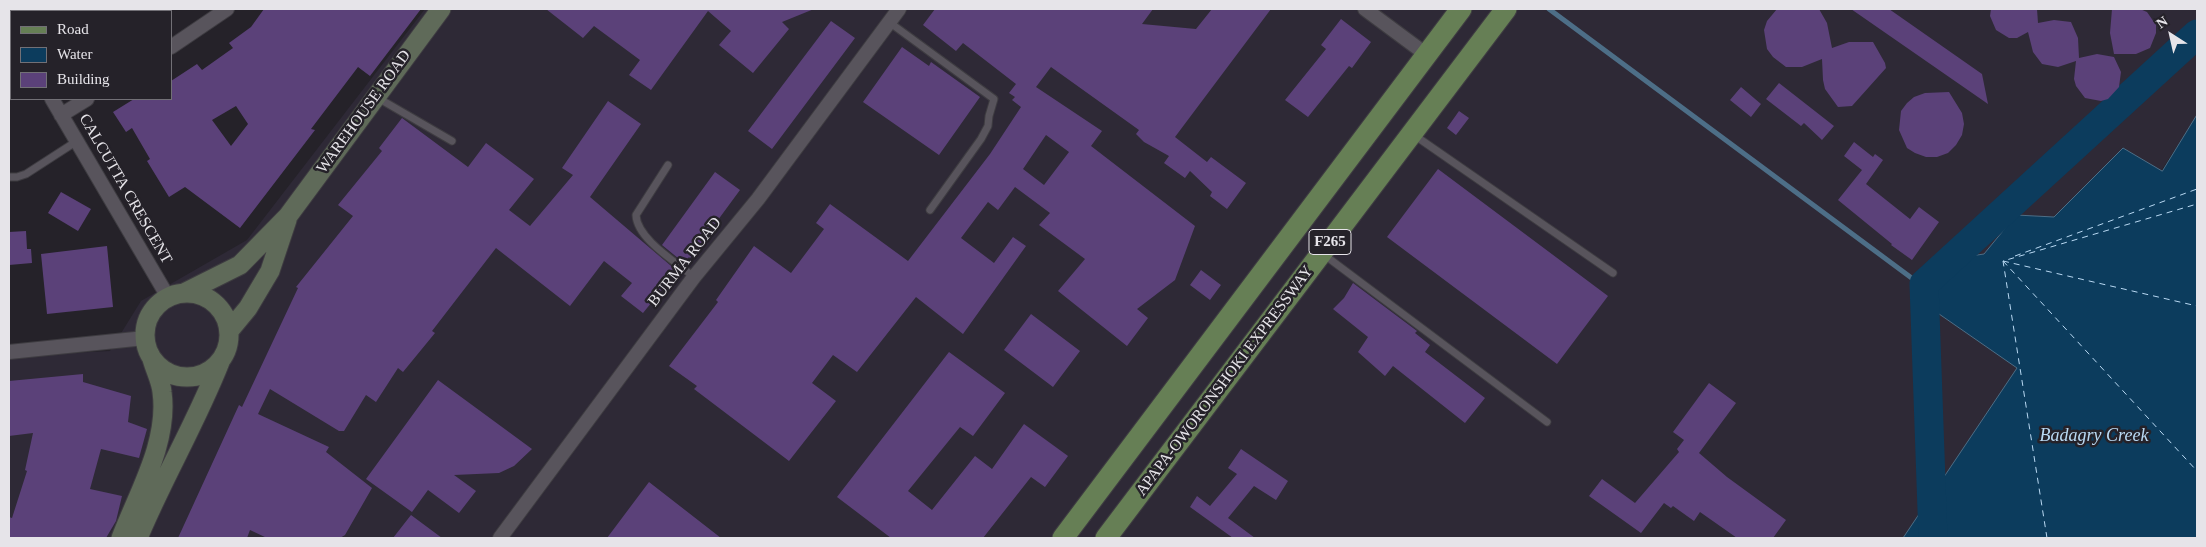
<!DOCTYPE html>
<style>
body{margin:0}
#map{position:relative;width:2206px;height:547px;overflow:hidden;background:#252229;font-family:"Times New Roman",serif}
canvas{display:block}
.frame{position:absolute;inset:0;border:10px solid #e6e4e9;pointer-events:none}
.legend{position:absolute;left:10px;top:10px;width:162px;height:90px;box-sizing:border-box;background:#252229;border:1px solid #727076;margin:0;padding:6px 9px;list-style:none;font-size:15px;color:#e6e4e9}
.legend li{display:flex;align-items:center;gap:10px;height:25px}
.legend b{width:25px;border:1px solid #727076}
.north{position:absolute;left:2146px;top:10px;width:50px;height:50px;-webkit-text-stroke:4px #252229;paint-order:stroke;rotate:325deg;font-size:14px;font-weight:700;line-height:20px;text-align:center;color:#e6e4e9}
.north::after{content:'';display:block;margin:auto;width:18px;height:22px;background:#e6e4e9;clip-path:polygon(50% 0,100% 100%,50% 72%,0 100%)}
</style>
<div id="map">
<canvas width="2206" height="547"></canvas>
<div class="frame"></div>
<ul class="legend">
<li><b style="height:6px;background:#667f55"></b>Road</li>
<li><b style="height:14px;background:#0c3c5d"></b>Water</li>
<li><b style="height:14px;background:#5b4179"></b>Building</li>
</ul>
<div class="north">N</div>
</div>
<script>
const ctx = document.querySelector('canvas').getContext('2d');
ctx.lineJoin = 'round';
function paint(path, color) { ctx.fillStyle = color; ctx.fill(path, 'evenodd'); }
function trace(path, color, width, dash) { ctx.strokeStyle = color; ctx.lineWidth = width; ctx.lineCap = dash ? 'butt' : 'round'; ctx.setLineDash(dash || []); ctx.stroke(path); }
function write(font, color, halo, rows, align = 'center') {
  ctx.font = font + ' "Times New Roman",serif'; ctx.lineWidth = 5; ctx.setLineDash([]); ctx.textBaseline = 'middle'; ctx.strokeStyle = halo; ctx.fillStyle = color; for (const [text, x, y, turn = 0] of rows) {
    ctx.save(); ctx.translate(x, y); ctx.rotate((+turn || 0) * Math.PI / 180); ctx.textAlign = isNaN(turn) ? turn : align; if (halo) ctx.strokeText(text, 0, 0); ctx.fillText(text, 0, 0); ctx.restore();
  }
}
const built = new Path2D(`
 M425,9H2197V115L2161,171L2123,148L2054,217L2016,215L1984,254L1937,261L1914,294L1929,307L2017,368L1903,538H9V356L110,351L141,301L247,240Z`);
const water = new Path2D(`
 M2197,115V538H1903L2017,368L1929,307L1914,294L1917,282L1937,261L1984,254L2016,215L2054,217L2123,148L2162,171Z`);
const stream = new Path2D(`
 M1549,9L1917,282L1923,284`);
const river = new Path2D(`
 M1933,538L1924,284L2197,34`);
const ferry = new Path2D(`
 M2015,256L2197,189
 M2003,261L2197,471
 M2003,261L2197,306
 M2047,538L2003,261L2197,204`);
const building = new Path2D(`
 M264,9H421L370,76L358,67L311,129L315,130L240,228L185,187L169,197L147,161L150,159L132,128L126,132L113,112L134,99H171V81L197,64L202,70L233,48L229,43L251,27ZM236,106L248,124L231,146L212,120Z
 M546,9H814L782,22L789,29L753,73L719,45L731,31L708,11L651,90L629,75L640,60L594,26L583,38Z
 M935,9H1153L1142,24L1196,29L1212,9H1271L1175,137L1207,162L1211,157L1246,183L1227,209L1210,196L1212,192L1190,171L1185,178L1164,163L1169,156L1144,142L1136,134L1139,130L1051,67L1036,87L1102,131L1091,146L1195,226L1175,280L1137,309L1148,318L1127,346L1058,291L1085,259L1039,225L1050,213L1015,187L998,210L988,202L961,238L994,263L1013,237L1026,246L963,334L916,297L857,372L833,355L812,383L836,401L789,461L694,389L697,386L669,366L718,302L716,300L754,246L791,273L824,229L816,223L830,204L908,261L990,154L1021,107L1012,100L1015,97L1009,93L1016,84L963,43L956,51L923,25ZM1046,135L1069,152L1044,185L1023,169Z
 M1777,9H1819L1827,23L1832,48L1849,42H1873L1885,63L1886,68L1852,106L1838,107L1825,89L1823,80L1822,59L1802,67H1786L1773,57L1767,49L1764,30L1767,21Z
 M1851,9H1889L1982,74L1988,104Z
 M1991,9H2037L2038,23L2054,20L2071,22L2078,38L2079,58L2097,54L2114,57L2121,72L2119,87L2108,99L2101,101L2085,98L2076,86L2074,79L2076,61L2058,67L2042,64L2033,52L2028,32L2017,38H2009L1996,30L1990,16Z
 M2112,9H2140L2147,12L2156,25V33L2150,48L2136,54H2114L2110,33Z
 M1341,19L1371,42L1352,68L1349,66L1308,117L1285,100L1326,49L1321,45Z
 M831,21L855,38L772,149L748,131Z
 M902,47L929,66L931,62L980,97L939,155L863,102Z
 M1779,83L1834,126L1822,140L1804,123L1801,126L1766,99Z
 M1741,87L1761,104L1751,117L1730,100Z
 M1949,92L1962,113L1964,124L1962,135L1956,145L1948,153L1937,157H1926L1915,153L1907,148L1899,130L1901,111L1907,103L1914,97L1925,93Z
 M608,101L641,124L590,197L677,271L643,313L621,296L632,283L604,261L570,306L496,248L432,331L435,333L403,372L398,368L376,402L366,395L344,431H339L270,389L258,414L329,447L326,452L372,488L345,535L340,538H267L250,530L247,538H178L239,405L242,407L298,288L296,287L353,216L338,205L382,151L379,148L402,118L468,167L486,143L534,179L509,210L530,226L573,175L562,168Z
 M1459,111L1469,118L1456,135L1447,128Z
 M1854,142L1873,157L1875,154L1883,160L1866,184L1910,219L1919,207L1939,222L1912,260L1891,245L1892,244L1838,200L1862,170L1844,156Z
 M1438,169L1608,296L1557,364L1387,237Z
 M715,172L740,190L690,258L689,257L684,263L662,245Z
 M61,192L91,209L78,231L48,213Z
 M26,231L27,249H31L32,263L9,265V232Z
 M107,246L113,307L47,314L41,254Z
 M1201,270L1221,285L1210,300L1190,285Z
 M1353,283L1417,331L1415,333L1430,345L1425,352L1485,398L1465,423L1393,366L1385,376L1358,352L1368,337L1333,309L1344,298Z
 M1031,314L1080,351L1053,387L1004,350Z
 M949,352L1005,393L973,436L960,427L908,491L932,510L975,456L992,469L1024,424L1068,456L1045,487L1031,477L983,538H891L837,497Z
 M83,374V382L131,396L128,422L147,429L139,458L101,449L90,489L122,496L116,521L106,538H9V517L12,518L27,471L25,470L33,433L9,436V381Z
 M438,380L532,449L514,466L499,473L454,475L476,491L459,513L428,490L412,512L366,479Z
 M1709,383L1736,403L1699,453L1727,477L1786,520L1773,538H1737L1700,512L1694,521L1673,506L1671,508L1664,503L1641,533L1589,496L1602,479L1635,503L1679,452L1677,449L1684,440L1673,432Z
 M1241,449L1288,481L1276,500L1254,486L1228,518L1255,538H1233L1190,507L1197,496L1210,506L1237,474L1228,468Z
 M649,482L721,538H607Z
 M411,515L442,538H393Z`);
const service = new Path2D(`
 M889,22L994,99L989,116L988,126L981,139L930,210
 M9,96L11,94
 M378,98L452,141
 M1414,135L1613,273
 M668,165L636,215C637,239 676,262 694,277
 M9,177H17L26,174L77,141
 M1323,254L1547,422`);
const minor = new Path2D(`
 M1365,9L1427,55
 M9,20L11,25
 M171,47L227,9
 M52,99L168,297
 M61,115L87,99
 M9,352L145,338
 M500,538L694,277L758,199L899,9`);
const secondary = new Path2D(`
 M184,293L240,265L288,216L441,9
 M145 335a42 42 0 1 1 84 0a42 42 0 1 1-84 0Z
 M229,331L248,308L270,271L287,220
 M121,538C138,493 169,442 162,392C161,381 155,370 152,359
 M138,538C163,478 196,423 220,362`);
const primary = new Path2D(`
 M1063,538L1461,9
 M1106,538L1506,9`);
const shields = [
 [1330,242,42]
];
const shieldNames = [
 ["F265",1330,242]
];
const streetNames = [
 ["WAREHOUSE ROAD",364,112,-54],
 ["CALCUTTA CRESCENT",125,189,60],
 ["BURMA ROAD",685,262,-52],
 ["APAPA-OWORONSHOKI EXPRESSWAY",1225,381,-53]
];
const waterNames = [
 ["Badagry Creek",2094,436]
];
paint(built, '#2e2936');
paint(water, '#0c3c5d');
trace(water, '#4d6e87', 1);
trace(stream, '#4d6e87', 5);
trace(river, '#0c3c5d', 29);
trace(ferry, '#b9d9f3', 1, [6, 5]);
paint(building, '#5b4179');
trace(service, '#3e3c41', 9);
trace(minor, '#3e3c41', 16);
trace(secondary, '#3e3c41', 21);
trace(primary, '#3e3c41', 23);
trace(service, '#58545c', 7);
trace(minor, '#58545c', 14);
trace(secondary, '#5f6a59', 19);
trace(primary, '#667f55', 21);
for (const [x, y, w] of shields) { const box = new Path2D(); box.roundRect(x - w / 2, y - 12.5, w, 25, 4); ctx.fillStyle = '#252229'; ctx.fill(box); trace(box, '#e6e4e9', 1); }
write('bold 15px', '#e6e4e9', null, shieldNames);
write('16px', '#e6e4e9', '#252229', streetNames);
write('italic 18px', '#b9d9f3', '#252229', waterNames);
</script>
